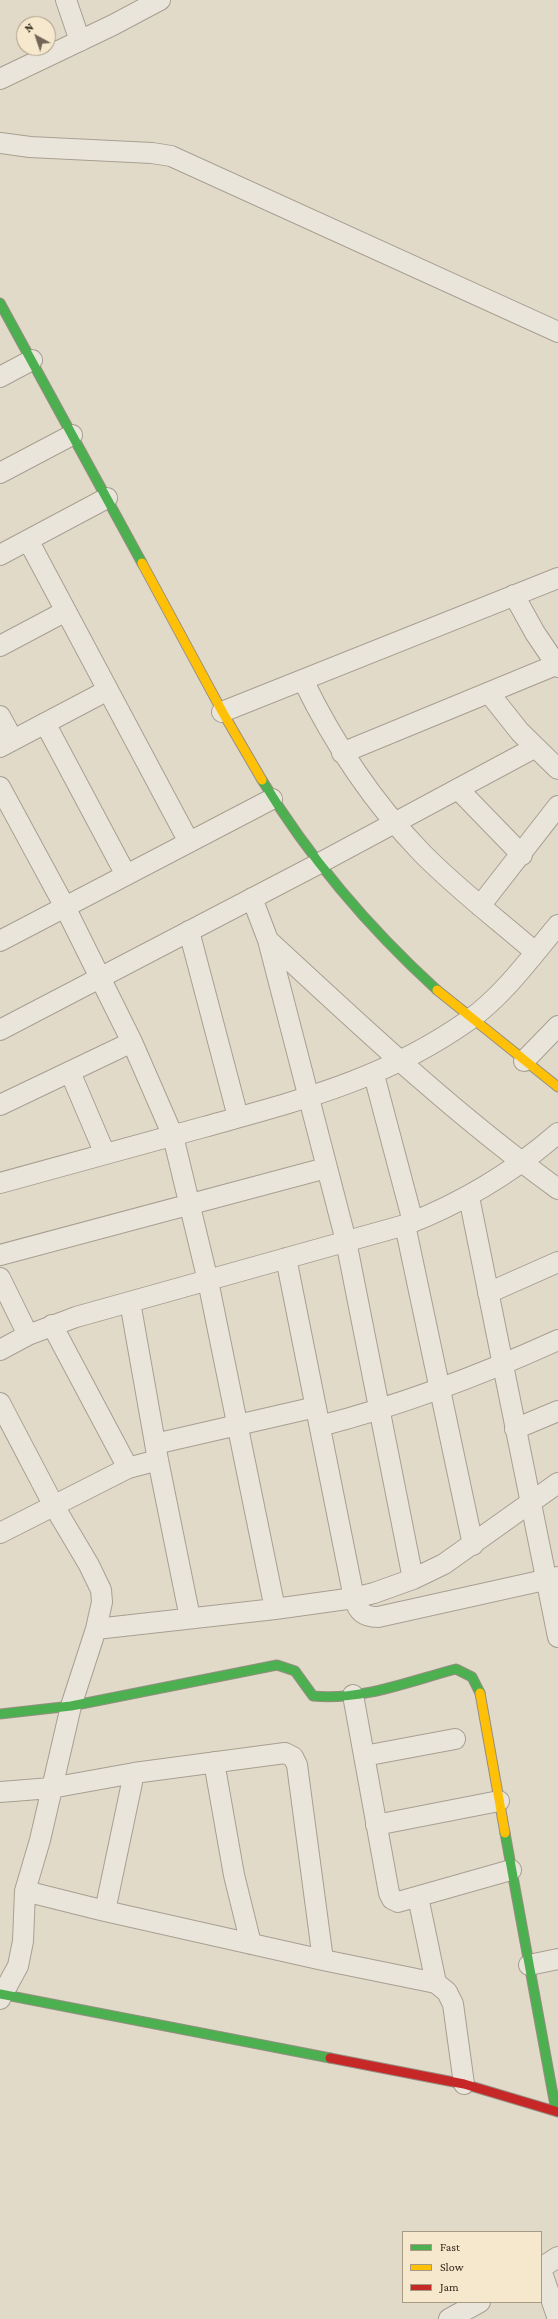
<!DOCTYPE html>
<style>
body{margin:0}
#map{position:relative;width:558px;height:2319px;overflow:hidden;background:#e2dac8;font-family:"Crimson Pro",serif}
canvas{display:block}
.legend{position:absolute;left:402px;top:2231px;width:140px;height:72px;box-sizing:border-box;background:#f5e8cd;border:1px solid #a89b86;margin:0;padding:5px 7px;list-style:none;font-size:12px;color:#34271c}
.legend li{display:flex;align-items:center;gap:8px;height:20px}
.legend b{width:20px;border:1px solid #a89b86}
.north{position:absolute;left:16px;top:16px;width:40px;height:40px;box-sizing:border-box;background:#f5e8cd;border:1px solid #a89b86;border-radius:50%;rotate:320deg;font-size:11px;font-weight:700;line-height:16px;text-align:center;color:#34271c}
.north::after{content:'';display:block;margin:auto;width:14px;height:18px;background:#716658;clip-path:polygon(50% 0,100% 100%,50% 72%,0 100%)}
</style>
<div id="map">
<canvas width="558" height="2319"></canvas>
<ul class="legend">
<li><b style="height:5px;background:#4caf50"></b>Fast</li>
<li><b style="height:5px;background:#ffc107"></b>Slow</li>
<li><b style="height:5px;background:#c62828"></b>Jam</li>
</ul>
<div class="north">N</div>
</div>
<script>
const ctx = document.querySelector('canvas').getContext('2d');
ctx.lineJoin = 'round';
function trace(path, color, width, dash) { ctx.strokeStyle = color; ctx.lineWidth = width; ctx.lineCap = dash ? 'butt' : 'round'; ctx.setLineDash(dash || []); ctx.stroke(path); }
const street = new Path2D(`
 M66,0L80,41
 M0,79L113,25L160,0
 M0,143L30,147L152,153L171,156L558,332
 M0,377L32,360
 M0,473L72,435
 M28,540L189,842
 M0,555L107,498
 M514,595L535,633L558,667
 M0,646L66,611
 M303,680C334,744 372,801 421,852C456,888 497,919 535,952
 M489,693L520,732L558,769
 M222,712L558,578
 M0,716L13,740
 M45,723L126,875
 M0,747L108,690
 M342,753L558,664
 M0,787L65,907L132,1042L173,1136L208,1281L275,1609
 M458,789L522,855
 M252,898L268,940L346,1241L413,1579
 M480,906L558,806
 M189,931L238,1117
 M268,940C362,1027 454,1114 558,1189
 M0,941L272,799
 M0,1030L318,864L534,748
 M524,1061L558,1026
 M70,1072L105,1154
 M374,1075L413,1222
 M0,1105L132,1042
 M0,1183C68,1165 136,1146 204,1127C301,1100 386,1079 469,1020C504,995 531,957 558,925
 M469,1197L558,1637
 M405,1225L473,1545
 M0,1255L326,1168
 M286,1258L354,1598C358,1612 364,1617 378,1617L558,1577
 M0,1278L28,1335
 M488,1293L558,1262
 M130,1302L158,1460L190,1618
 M52,1325L128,1468
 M0,1350L28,1335L76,1317L405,1225C462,1203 512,1173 558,1133
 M0,1403L54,1506L89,1565L101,1590L102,1602L96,1629L71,1706L40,1840L25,1891L23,1941L18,1966L0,1999
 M320,1426C402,1405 481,1375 558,1340
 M515,1429L558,1411
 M155,1444L316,1407
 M0,1533L128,1468L158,1460
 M96,1629L275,1609L354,1598L374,1593L413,1579L444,1564L558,1483
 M353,1695L389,1893L392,1899L398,1902L511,1870
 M364,1756L455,1739
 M214,1762L234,1875L251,1944
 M0,1792L51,1788L134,1773L285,1753L293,1757L297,1765L323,1960
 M376,1825L499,1801
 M25,1891L105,1911L323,1960L436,1983L447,1992L453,2004L464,2084
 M418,1897L436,1983
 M105,1911L134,1773
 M529,1965L558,1959
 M541,2268L558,2257
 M541,2270L558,2319
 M449,2319L480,2302`);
const fast = new Path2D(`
 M0,303L142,563
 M262,780C310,859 369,928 437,990
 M0,1714L71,1706L277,1665L295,1671L313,1696C361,1701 410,1681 456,1669L472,1677L480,1693
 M505,1833L556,2111
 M0,1994L330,2058`);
const slow = new Path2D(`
 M142,563L223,713L262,780
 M437,990L558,1087
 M480,1693L505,1833`);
const jam = new Path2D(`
 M330,2058L464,2084L558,2112`);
trace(street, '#a79f92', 22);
trace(fast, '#968e82', 11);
trace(slow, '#968e82', 11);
trace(jam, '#968e82', 11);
trace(street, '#eae5db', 20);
trace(fast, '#4caf50', 9);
trace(slow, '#ffc107', 9);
trace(jam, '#c62828', 9);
</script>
